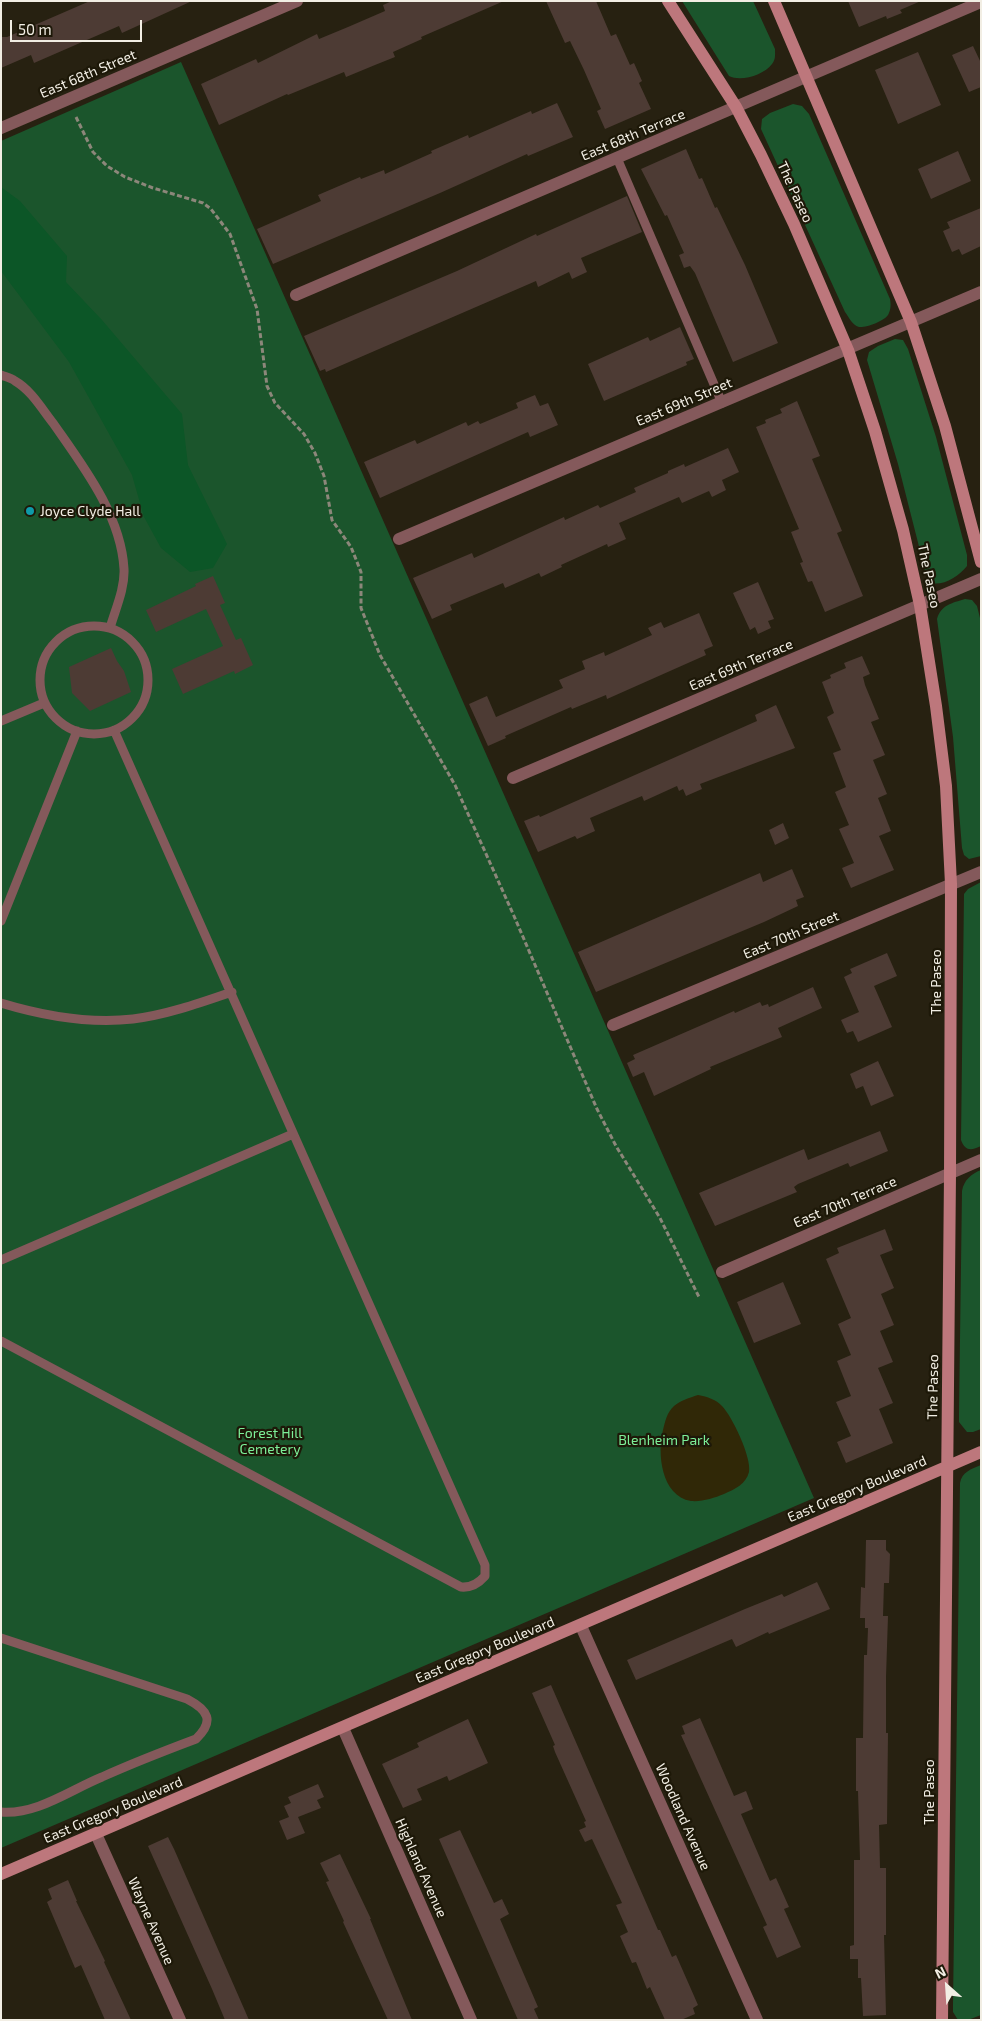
<!DOCTYPE html>
<style>
body{margin:0}
#map{position:relative;width:982px;height:2021px;overflow:hidden;background:#272111;font-family:"Exo 2",sans-serif}
canvas{display:block}
.frame{position:absolute;inset:0;border:2px solid #f2eee4;pointer-events:none}
.north{position:absolute;left:922px;top:1961px;width:50px;height:50px;-webkit-text-stroke:4px #1d1808;paint-order:stroke;rotate:334deg;font-size:14px;font-weight:700;line-height:20px;text-align:center;color:#f2eee4}
.north::after{content:'';display:block;margin:auto;width:18px;height:22px;background:#f2eee4;clip-path:polygon(50% 0,100% 100%,50% 72%,0 100%)}
.scale{position:absolute;left:10px;top:20px;width:132px;height:22px;box-sizing:border-box;border:2px solid #f2eee4;border-top:0;padding-left:6px;font-size:15px;line-height:18px;white-space:nowrap;color:#f2eee4;-webkit-text-stroke:4px #1d1808;paint-order:stroke}
</style>
<div id="map">
<canvas width="982" height="2021"></canvas>
<div class="frame"></div>
<div class="north">N</div>
<div class="scale">50 m</div>
</div>
<script>
const ctx = document.querySelector('canvas').getContext('2d');
ctx.lineJoin = 'round';
function paint(path, color) { ctx.fillStyle = color; ctx.fill(path, 'evenodd'); }
function trace(path, color, width, dash) { ctx.strokeStyle = color; ctx.lineWidth = width; ctx.lineCap = dash ? 'butt' : 'round'; ctx.setLineDash(dash || []); ctx.stroke(path); }
function write(font, color, halo, rows, align = 'center') {
  ctx.font = font + ' "Exo 2",sans-serif'; ctx.lineWidth = 4.5; ctx.setLineDash([]); ctx.textBaseline = 'middle'; ctx.strokeStyle = halo; ctx.fillStyle = color; for (const [text, x, y, turn = 0] of rows) {
    ctx.save(); ctx.translate(x, y); ctx.rotate((+turn || 0) * Math.PI / 180); ctx.textAlign = isNaN(turn) ? turn : align; if (halo) ctx.strokeText(text, 0, 0); ctx.fillText(text, 0, 0); ctx.restore();
  }
}
const green = new Path2D(`
 M682,1H753L775,49C775,54 776,59 772,64C764,75 741,82 729,76Z
 M181,62L814,1498L1,1848V141Z
 M793,104L802,106L809,114L890,299C891,304 891,310 888,315C884,321 866,328 859,327C852,325 849,317 845,312L761,129L762,119L770,113Z
 M895,339L903,340L908,349L936,437L967,555V566C958,577 944,586 930,583L926,574L898,464L867,360L869,352L878,346Z
 M965,599L972,600L977,606L981,622V856L969,859L964,855L962,848L953,737L937,619C941,605 952,603 965,599Z
 M981,882V1146C971,1151 965,1151 961,1140L964,894L968,889Z
 M981,1170V1429L973,1432H967L959,1422V1413L962,1191C964,1180 971,1174 981,1170Z
 M981,1465V2015L968,2020H958L953,2012V2004L960,1483C962,1472 971,1469 981,1465Z`);
const forest = new Path2D(`
 M1,187L20,201L67,256L66,282L102,320L182,414L188,465L227,544L213,568L190,572L161,548L144,517L132,475L69,362L1,271Z`);
const sand = new Path2D(`
 M698,1395C708,1397 715,1399 722,1406C732,1416 752,1458 749,1472C746,1484 735,1489 724,1494C714,1498 702,1502 691,1501C661,1496 657,1453 663,1430C665,1422 667,1412 674,1406C681,1400 689,1398 698,1395Z`);
const building = new Path2D(`
 M90,1H192L122,33L119,26L34,63L31,55L1,68V37H7Z
 M392,1H504L421,37L422,39L393,52L395,57L375,65L346,77L344,72L288,95L287,94L219,125L201,84L256,59L258,63L317,34L319,39L348,27L385,11L383,5Z
 M546,1H596L611,36L616,34L630,65L634,63L642,81L639,83L651,109L605,129L597,111L601,109L584,70L570,41L565,43Z
 M848,1H921L900,10L902,13L887,19L886,16L859,27Z
 M973,46L981,63V87L969,92L952,55Z
 M918,52L941,105L898,124L875,70Z
 M557,103L573,137L528,156L527,154L440,193L273,264L257,229L321,201L318,195L360,177L361,179L384,170L385,174L432,153L431,151L468,135L469,138L531,111L532,114Z
 M686,149L699,179L702,178L715,208L717,207L745,265L778,343L733,362L695,273L690,266L684,268L679,255L684,253L667,215L665,216L641,169Z
 M958,151L971,181L931,199L918,169Z
 M627,196L642,232L581,258L587,272L572,279L569,272L538,287L536,281L326,372L325,369L320,371L304,336L457,271L536,234L537,236Z
 M981,208V246L962,255L959,249L952,252L943,231L950,228L947,222Z
 M680,327L694,359L686,362L687,365L604,401L588,364L648,337L650,341Z
 M535,395L540,406L548,403L558,425L530,437L528,432L380,498L364,462L415,440L417,444L466,422L468,426L478,421L480,424L518,408L516,403Z
 M797,401L820,456L812,459L842,531L837,533L863,596L825,612L812,581L808,582L800,563L803,562L791,532L799,529L756,427L766,423L765,420L782,413L780,409Z
 M728,448L739,472L722,480L726,490L712,497L709,491L682,503L679,497L619,523L626,539L608,547L607,544L561,565L562,567L541,577L539,573L505,588L503,583L450,605L452,610L432,619L413,578L472,553L474,558L564,517L565,520L598,505L600,508L636,492L634,488L668,473V471L684,464L685,467Z
 M213,576L225,603L220,605L236,640L241,638L253,665L235,674L234,671L183,694L172,669L223,646L206,609L156,632L146,610L196,586L195,584Z
 M758,582L774,619L768,621L771,628L758,634L755,627L750,630L733,593Z
 M699,613L713,646L704,650L706,655L607,699L606,695L572,709L571,707L505,736L506,738L488,746L469,704L487,696L496,717L563,688L559,680L585,669L582,661L604,652L605,656L652,635L648,628L661,622L664,628Z
 M111,648L117,661L124,671L131,692L90,711L72,693L69,667Z
 M862,656L870,674L863,677L865,685L879,719L871,722L885,755L873,760L887,794L878,798L891,831L879,836L894,870L851,888L842,868L854,863L839,829L849,825L835,792L846,787L833,753L841,750L827,717L834,713L822,682L831,678L830,675L846,668L844,663Z
 M776,705L795,748L700,784L702,789L686,796L683,789L679,791L677,786L644,801L642,796L590,818L595,831L577,839L575,836L538,852L524,821L539,815L540,817L757,721L755,715Z
 M783,823L789,838L775,845L769,830Z
 M792,869L804,897L796,900L798,906L764,922L596,992L578,952L760,873L763,882Z
 M887,953L897,976L874,986L892,1027L858,1042L853,1031L847,1033L841,1020L859,1012L844,977L852,973L850,969Z
 M813,987L822,1008L778,1028L782,1037L710,1067L711,1069L654,1096L644,1072L633,1077L627,1063L635,1059L633,1055L734,1011L735,1013L760,1002L762,1006L768,1004L769,1007Z
 M878,1061L894,1096L871,1106L863,1086L856,1089L850,1074Z
 M880,1131L888,1151L850,1167L848,1163L798,1184L794,1187L797,1192L715,1226L699,1193L804,1149L808,1160Z
 M885,1229L893,1250L880,1255L894,1288L881,1294L894,1325L880,1331L893,1362L878,1368L893,1403L879,1409L893,1443L846,1463L837,1442L851,1436L836,1402L851,1396L837,1361L851,1355L838,1324L851,1318L826,1259L839,1253L837,1248Z
 M783,1282L801,1324L754,1343L737,1302Z
 M866,1540H886V1550L890,1554L889,1583H884L883,1616H888L886,1677V1733H888L887,1824L879,1825L880,1868H886V1935H884L886,2015L863,2016L861,1978H858V1959H850V1946L854,1945V1860H860L858,1791H856V1738H863L864,1655H867L868,1628H865V1618H860L861,1587L865,1588Z
 M817,1582L830,1609L769,1634L768,1632L736,1647L732,1639L636,1680L627,1660L745,1609L782,1594L784,1597Z
 M551,1685L658,1930H660L672,1957L676,1955L698,2005L693,2008L695,2014L681,2020H665L650,1987L647,1989L636,1962L632,1963L620,1936L628,1932L616,1905L622,1903L592,1839L585,1842L579,1830L586,1827L584,1822L586,1821L555,1752L553,1746L555,1745L532,1693Z
 M700,1718L734,1796L746,1791L753,1809L741,1814L770,1881L776,1878L789,1907L784,1909L801,1947L777,1958L763,1927L767,1925L681,1735L685,1734L682,1726Z
 M468,1719L488,1763L449,1781L447,1776L417,1789L422,1800L403,1808L382,1764L419,1747L417,1743Z
 M318,1784L324,1797L317,1800L321,1808L298,1817L305,1833L287,1840L279,1821L289,1817L284,1806L291,1803L288,1797Z
 M460,1830L494,1903L502,1899L509,1914L500,1919L538,2007L534,2009L539,2020H518L439,1839Z
 M168,1837L174,1849L249,2020H225L212,1989L148,1846Z
 M340,1854L371,1919H370L412,2020H388L343,1922L344,1921L326,1882L329,1881L320,1863Z
 M68,1880L77,1901H76L105,1961L104,1962L131,2020H105L81,1965L75,1968L47,1902L52,1899L48,1889Z`);
const path = new Path2D(`
 M76,117L93,152L107,166L125,177L153,188L203,203L211,209L230,234L257,309L267,386L275,403L304,434L315,453L324,476L332,520L351,547L361,572V608L380,655L455,785L514,916L597,1109L616,1146L660,1218L699,1297`);
const service = new Path2D(`
 M617,158L722,403
 M1,375C6,377 11,378 15,381C31,390 42,409 53,423C83,466 121,515 124,569C125,589 115,610 110,628
 M40 680a54 54 0 1 1 108 0a54 54 0 1 1-108 0Z
 M1,721L44,703
 M1,921L77,731
 M1,1003C44,1016 88,1024 133,1019C166,1015 200,1003 232,992
 M1,1260L293,1134
 M1,1341L461,1587C471,1588 478,1584 485,1576V1565C361,1287 239,1008 114,730
 M1,1638L187,1699C208,1710 215,1721 196,1739C164,1751 133,1763 102,1777C70,1790 37,1815 1,1812`);
const minor = new Path2D(`
 M1,128L297,1
 M296,295L981,2
 M399,539L981,292
 M513,778L981,579
 M613,1025L981,872
 M722,1272L981,1160
 M581,1626L757,2020
 M343,1728L471,2020
 M96,1834L180,2020`);
const secondary = new Path2D(`
 M668,1L736,107L761,155L794,224L848,350L875,431L903,530L920,605L936,706L946,786L951,884L950,1174L942,2020
 M774,1L911,322L945,426L981,562
 M1,1874L981,1452`);
const markers = [
 [30,511,5,"#0f9aa8"]
];
const streetNames = [
 ["East 68th Street",88,74,-23],
 ["East 68th Terrace",633,135,-23],
 ["The Paseo",795,192,65],
 ["East 69th Street",684,402,-23],
 ["The Paseo",929,576,78],
 ["East 69th Terrace",741,665,-23],
 ["East 70th Street",791,935,-23],
 ["The Paseo",936,982,-90],
 ["East 70th Terrace",845,1202,-23],
 ["The Paseo",933,1387,-89],
 ["East Gregory Boulevard",857,1489,-23],
 ["East Gregory Boulevard",485,1650,-23],
 ["The Paseo",929,1792,-90],
 ["East Gregory Boulevard",113,1810,-23],
 ["Woodland Avenue",683,1817,66],
 ["Highland Avenue",421,1868,66],
 ["Wayne Avenue",151,1921,66]
];
const poiNames = [
 ["Joyce Clyde Hall",40,511]
];
const parkNames = [
 ["Forest Hill",270,1433],
 ["Cemetery",270,1449],
 ["Blenheim Park",664,1440]
];
paint(green, '#1b552c');
paint(forest, '#0c5627');
paint(sand, '#302807');
paint(building, '#4d3b34');
trace(path, '#8c877a', 3, [5, 2.5]);
trace(service, '#84595b', 9);
trace(minor, '#84595b', 12);
trace(secondary, '#bd777c', 12);
for (const [x, y, r, color] of markers) { const dot = new Path2D(); dot.arc(x, y, r, 0, 2 * Math.PI); ctx.fillStyle = color; ctx.fill(dot); trace(dot, '#1d1808', 2); }
write('14px', '#f2eee4', '#1d1808', streetNames);
write('14px', '#f2eee4', '#1d1808', poiNames, 'left');
write('14px', '#7def98', '#1d1808', parkNames);
</script>
